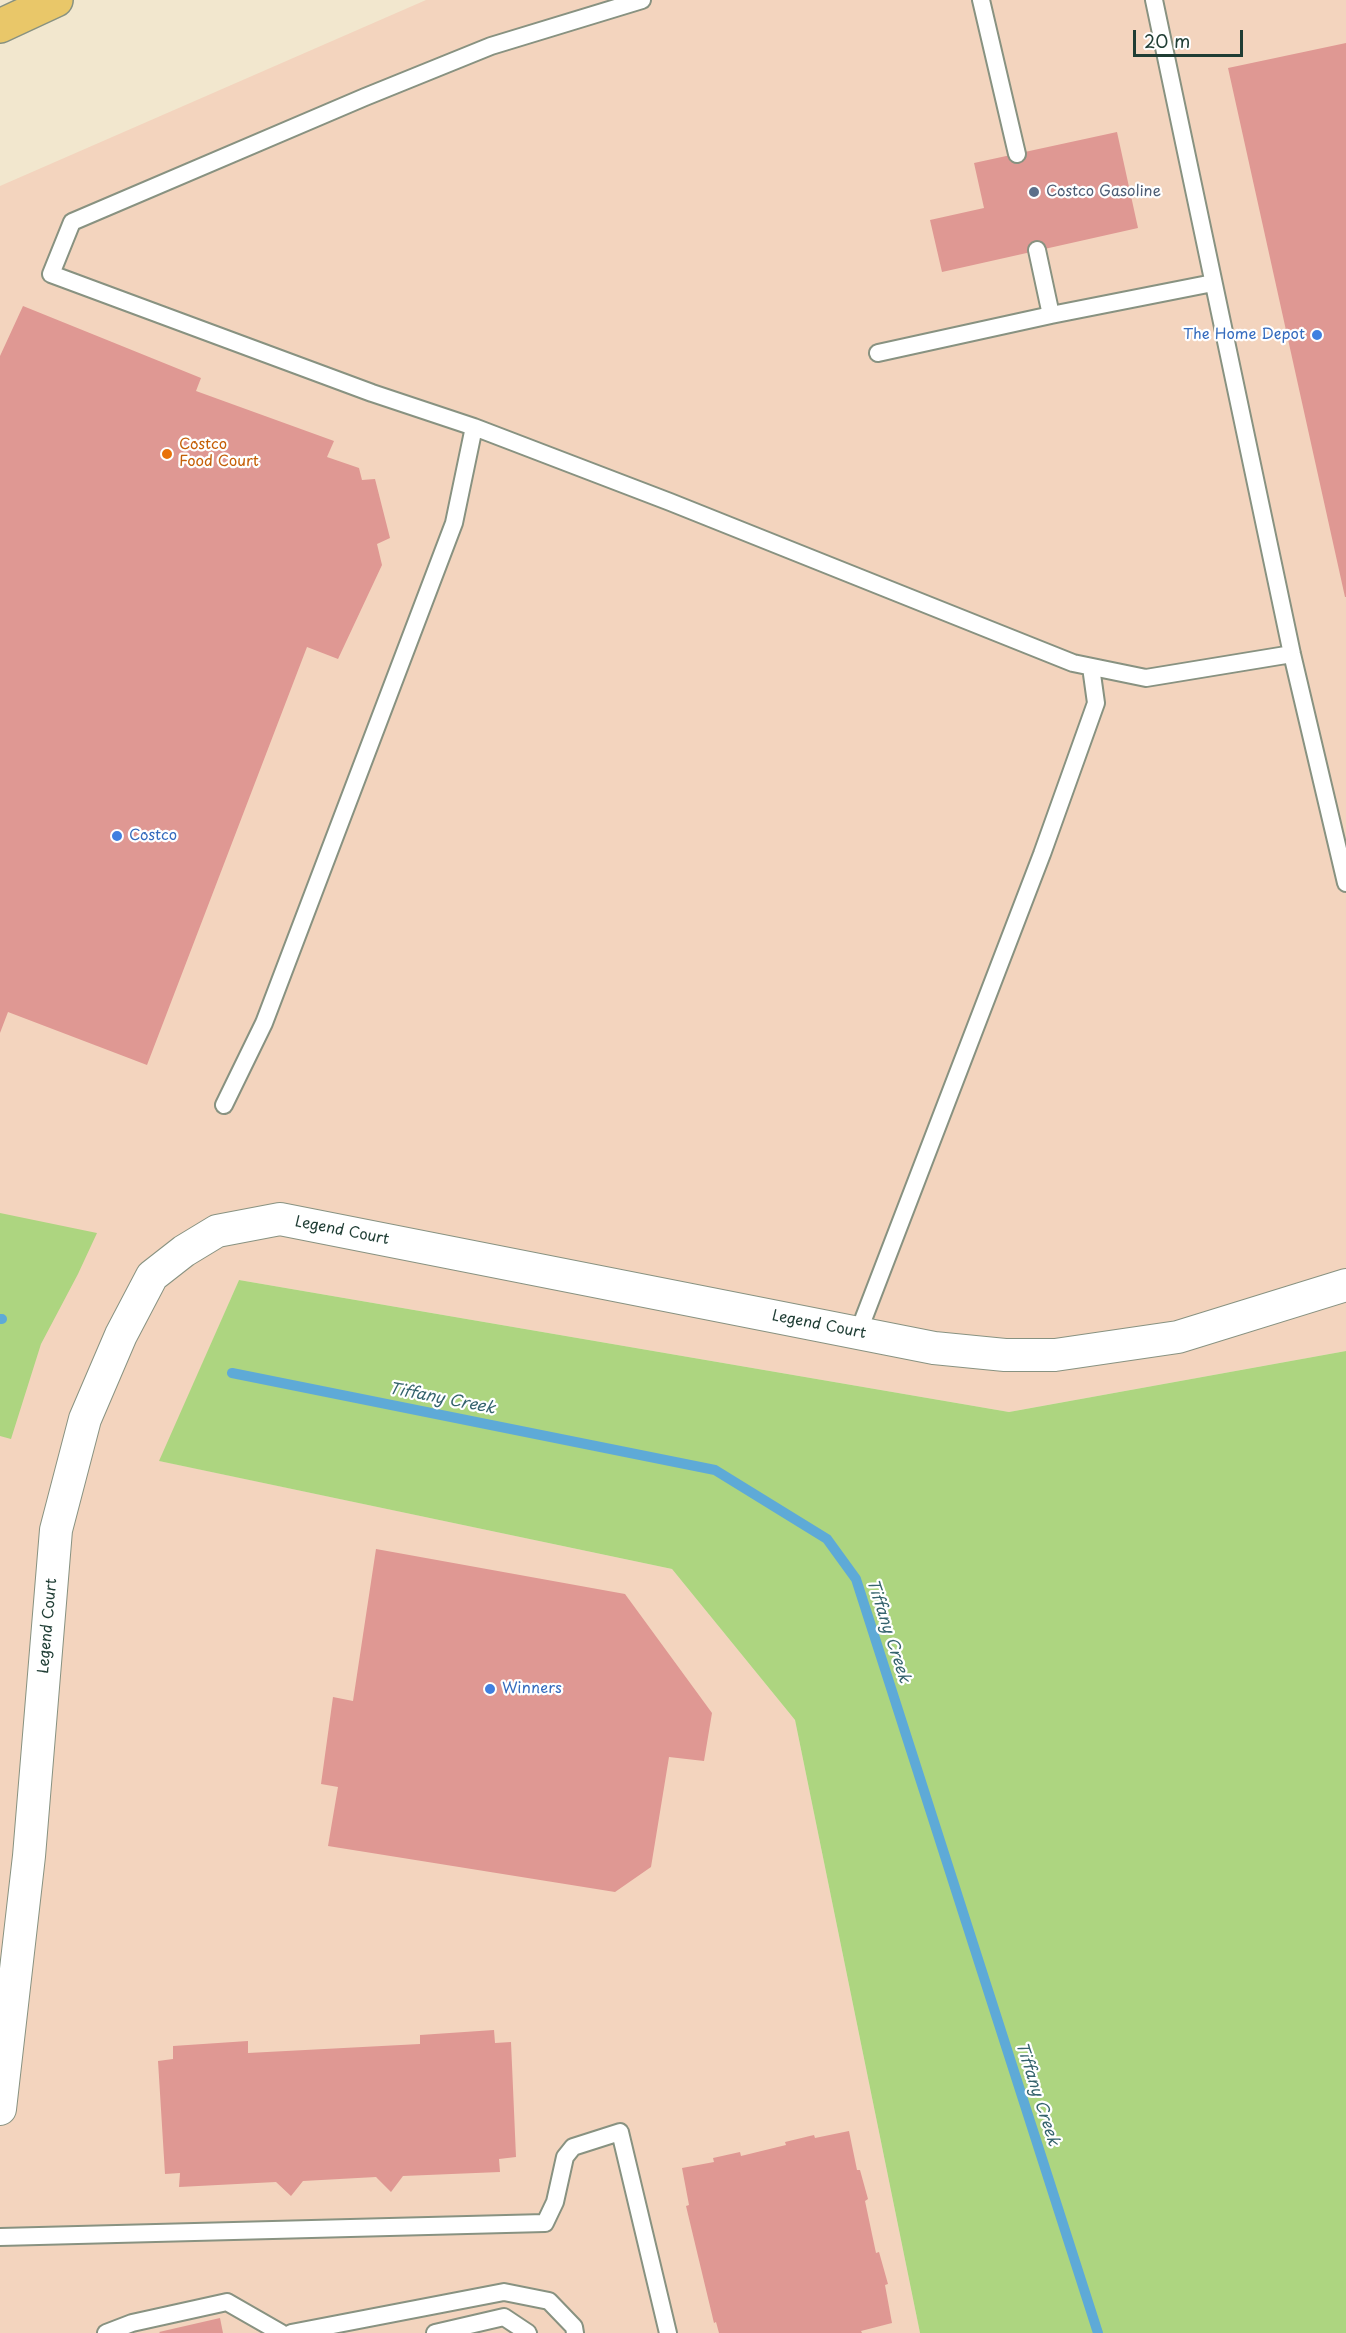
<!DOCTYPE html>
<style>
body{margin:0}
#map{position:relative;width:1346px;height:2333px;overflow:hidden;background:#f2e7ce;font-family:"Playpen Sans",sans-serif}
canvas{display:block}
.scale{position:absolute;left:1133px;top:30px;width:110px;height:27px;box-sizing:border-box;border:3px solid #1f3d34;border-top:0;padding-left:8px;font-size:18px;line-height:21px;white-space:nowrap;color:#1f3d34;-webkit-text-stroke:4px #fff;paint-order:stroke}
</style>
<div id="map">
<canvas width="1346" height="2333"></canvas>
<div class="scale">20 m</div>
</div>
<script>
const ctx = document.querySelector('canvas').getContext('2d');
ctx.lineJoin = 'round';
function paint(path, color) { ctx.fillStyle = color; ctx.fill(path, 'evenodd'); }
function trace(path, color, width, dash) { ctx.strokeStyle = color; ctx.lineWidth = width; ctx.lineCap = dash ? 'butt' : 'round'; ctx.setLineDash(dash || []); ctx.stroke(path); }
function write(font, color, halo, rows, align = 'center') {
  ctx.font = font + ' "Playpen Sans",sans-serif'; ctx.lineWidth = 4.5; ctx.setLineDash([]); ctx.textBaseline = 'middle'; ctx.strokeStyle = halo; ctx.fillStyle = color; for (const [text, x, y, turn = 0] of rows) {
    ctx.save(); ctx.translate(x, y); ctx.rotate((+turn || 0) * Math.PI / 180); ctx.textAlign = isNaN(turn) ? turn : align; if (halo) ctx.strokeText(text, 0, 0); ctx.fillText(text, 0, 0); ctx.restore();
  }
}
const built = new Path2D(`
 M426,0H1346V1351L1009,1412L239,1280L160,1461L672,1569L795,1720L920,2333H0V186Z`);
const green = new Path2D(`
 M0,1213L97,1233L78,1274L41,1344L11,1439L0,1436Z
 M239,1280L1009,1412L1346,1351V2333H920L795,1720L672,1569L159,1461Z`);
const stream = new Path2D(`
 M0,1319H2
 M232,1373L715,1470L827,1539L856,1579L1098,2333`);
const building = new Path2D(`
 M1346,43V597H1345L1228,68Z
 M1117,132L1138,228L942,272L930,220L984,208L974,163Z
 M23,306L201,378L196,391L334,441L327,457L359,468L362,480L375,479L390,538L377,544L382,565L338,659L307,647L147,1065L8,1012L0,1033V356Z
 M376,1549L625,1594L712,1713L704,1761L669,1757L651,1867L615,1892L328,1846L338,1787L321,1784L333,1697L353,1701Z
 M494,2030L495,2043L511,2042L516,2157L499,2159L500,2172L403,2176L391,2192L376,2177L303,2181L291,2196L276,2182L179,2187L180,2173L165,2174L158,2061L173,2059V2046L248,2041V2053L420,2044V2035Z
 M849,2131L857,2170H860L868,2199L865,2201L876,2253L879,2252L888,2284L885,2285L892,2323L861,2331L862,2333H719L716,2322L714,2323L686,2206L689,2205L682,2168L714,2162L713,2158L740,2152L741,2156L786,2145L785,2142L814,2135L815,2138Z
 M220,2318L223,2333H160L159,2332Z`);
const service = new Path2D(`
 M642,0L491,46L365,97L72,222L51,274L372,393L474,427L670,502L1073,663L1146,678L1292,654
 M981,0L1017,154
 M1154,0L1292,654L1346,883
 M1037,250L1051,315L1213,283
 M878,353L1051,315
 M224,1105L264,1023L454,523L474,427
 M858,1333L1042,854L1096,703L1091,667
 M0,2237L545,2223L555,2202L565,2157L573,2147L620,2132L668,2333
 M106,2333L132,2323L227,2302L281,2333
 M291,2333L504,2292L549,2301L574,2327L575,2333
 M435,2333L504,2317L528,2333`);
const minor = new Path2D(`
 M0,2109L29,1856L56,1530L85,1419L121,1335L152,1276L184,1251L217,1231L280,1219L934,1348L1005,1355H1055L1178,1337L1346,1285`);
const motorway = new Path2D(`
 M0,26L56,0`);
const markers = [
 [1034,192,6,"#5c6f8a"],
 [1317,335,6,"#3f7fe0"],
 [167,454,6,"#e8710a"],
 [117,836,6,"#3f7fe0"],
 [490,1689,6,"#3f7fe0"]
];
const serviceNames = [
 ["Costco Gasoline",1046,192]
];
const shopNames = [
 ["The Home Depot",1305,335,"right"],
 ["Costco",129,836],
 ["Winners",502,1689]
];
const foodNames = [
 ["Costco",179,445],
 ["Food Court",179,462]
];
const streetNames = [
 ["Legend Court",342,1231,11],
 ["Legend Court",819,1325,11],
 ["Legend Court",48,1626,-85]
];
const waterNames = [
 ["Tiffany Creek",442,1399,11],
 ["Tiffany Creek",888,1631,72],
 ["Tiffany Creek",1037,2094,72]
];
paint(built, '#f3d4be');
paint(green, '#add580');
trace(stream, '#5eaad7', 10);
paint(building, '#df9893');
trace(service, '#889281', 20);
trace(minor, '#889281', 34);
trace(motorway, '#889281', 36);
trace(service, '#fff', 16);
trace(minor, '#fff', 32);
trace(motorway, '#e9c769', 33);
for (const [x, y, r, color] of markers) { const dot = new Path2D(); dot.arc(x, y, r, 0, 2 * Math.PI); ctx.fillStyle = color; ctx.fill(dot); trace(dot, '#fff', 2); }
write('15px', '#4e5e75', '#fff', serviceNames, 'left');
write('15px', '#366cbe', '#fff', shopNames, 'left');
write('15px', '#c56008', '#fff', foodNames, 'left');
write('15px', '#1f3d34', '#fff', streetNames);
write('italic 16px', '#35636d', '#fff', waterNames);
</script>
